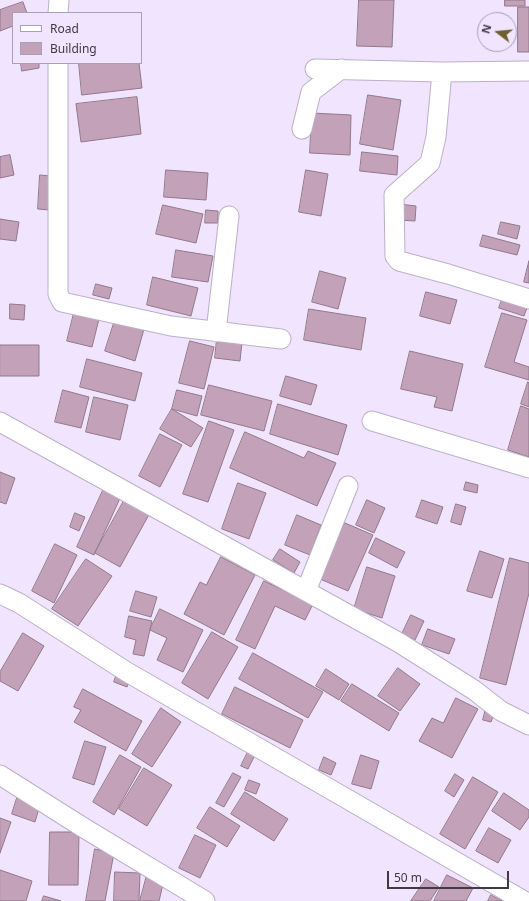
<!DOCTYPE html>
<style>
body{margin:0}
#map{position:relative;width:529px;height:901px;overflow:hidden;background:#f0e4fe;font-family:"Noto Sans",sans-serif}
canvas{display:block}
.legend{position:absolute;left:12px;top:12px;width:130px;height:52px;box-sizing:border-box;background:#f0e4fe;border:1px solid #a9a0b4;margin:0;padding:5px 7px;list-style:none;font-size:12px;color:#3f3a44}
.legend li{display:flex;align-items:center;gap:8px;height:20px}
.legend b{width:20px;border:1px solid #a9a0b4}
.north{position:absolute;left:477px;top:12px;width:40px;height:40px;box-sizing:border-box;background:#f0e4fe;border:1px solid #a9a0b4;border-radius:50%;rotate:286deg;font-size:11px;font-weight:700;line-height:16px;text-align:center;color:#3f3a44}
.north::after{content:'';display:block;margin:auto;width:14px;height:18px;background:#6c612e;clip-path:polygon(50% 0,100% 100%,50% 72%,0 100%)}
.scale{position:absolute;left:387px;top:871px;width:122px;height:18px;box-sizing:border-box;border:2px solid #3f3a44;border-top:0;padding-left:5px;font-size:12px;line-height:14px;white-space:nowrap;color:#3f3a44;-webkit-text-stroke:3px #f0e4fe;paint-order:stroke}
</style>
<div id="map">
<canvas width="529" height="901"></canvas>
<ul class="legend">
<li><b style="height:5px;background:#fff"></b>Road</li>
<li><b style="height:11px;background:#c3a1b9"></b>Building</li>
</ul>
<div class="north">N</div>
<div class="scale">50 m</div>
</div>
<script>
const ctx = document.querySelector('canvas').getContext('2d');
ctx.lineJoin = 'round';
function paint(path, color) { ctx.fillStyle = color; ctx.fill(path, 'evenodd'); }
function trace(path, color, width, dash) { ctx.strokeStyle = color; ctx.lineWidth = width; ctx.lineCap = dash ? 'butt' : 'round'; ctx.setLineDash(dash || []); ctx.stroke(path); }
const building = new Path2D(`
 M359,0H394L392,47L357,46Z
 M505,0H525V6H505Z
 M23,2L27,13H13V26L0,31V10Z
 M518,7H529V52H518Z
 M21,63H39V68L22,71Z
 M79,63H139L142,88L82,95Z
 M368,95L401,100L393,150L360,144Z
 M137,97L141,134L81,142L76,104Z
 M312,113L351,115L350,155L310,153Z
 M362,152L398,156L397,175L360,171Z
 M10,155L14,175L0,178V157Z
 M166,170L208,173L206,200L164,197Z
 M306,170L328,174L321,216L299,212Z
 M40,175L50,176L49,210L38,209Z
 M399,204L416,206L415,221L398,220Z
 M163,205L203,214L196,243L156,234Z
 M206,210L218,211V223H205Z
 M0,219L19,222L16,241L0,239Z
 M501,222L520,226L517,239L498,234Z
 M483,235L520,245L517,255L480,246Z
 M176,250L213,256L208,282L172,277Z
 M529,261V283L524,282Z
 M320,271L346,278L338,309L312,302Z
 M153,277L198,288L191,316L147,305Z
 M96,284L112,288L109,299L93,295Z
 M426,292L457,300L450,324L420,316Z
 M503,297L528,305L524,316L499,308Z
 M10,304L25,305L24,320L10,319Z
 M75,309L100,315L92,347L67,341Z
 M309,309L366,318L361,350L304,340Z
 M502,313L527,320L514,362L529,367V380L485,367Z
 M115,320L144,329L135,361L105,351Z
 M217,339L242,342L240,361L215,358Z
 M190,341L214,347L204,389L179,383Z
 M0,345H39V376H0Z
 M410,351L463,364L452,411L434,407L437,397L401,389Z
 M87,359L142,373L135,401L80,387Z
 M286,376L317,385L311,405L280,396Z
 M528,382L529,383V407L521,404Z
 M209,385L272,401L264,431L201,415Z
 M63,390L89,397L81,428L55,422Z
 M177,390L202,396L197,416L172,409Z
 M94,397L128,405L120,440L86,432Z
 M278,404L347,425L338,455L270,434Z
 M521,406L529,409V457L508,450Z
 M172,409L203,428L191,447L160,429Z
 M209,421L234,430L208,502L183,494Z
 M245,432L304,458L308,451L336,463L317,506L230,468Z
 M160,434L182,445L160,487L139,476Z
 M0,472L15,478L6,504L0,502Z
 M466,482L478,485L477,493L464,490Z
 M238,483L266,493L249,539L222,529Z
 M105,486L122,494L94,555L77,547Z
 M126,497L151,511L120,567L95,553Z
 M367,500L385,508L374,533L356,525Z
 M422,500L443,507L437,524L416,517Z
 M456,504L466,507L461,525L451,522Z
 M75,513L85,517L79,531L70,527Z
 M297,515L321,525L310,555L285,545Z
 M345,523L373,535L348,591L320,579Z
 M376,538L405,552L397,568L369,553Z
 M55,544L77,555L54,603L32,591Z
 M280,549L300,562L294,573L273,560Z
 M480,551L504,559L492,598L467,591Z
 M221,557L255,575L224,635L184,614L200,582L206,585Z
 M510,558L529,563V593L506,685L480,678Z
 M86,559L112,576L78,626L52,609Z
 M367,567L395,576L382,618L354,609Z
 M264,581L313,604L305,620L275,606L255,649L236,640Z
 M136,591L157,597L151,617L130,611Z
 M160,609L203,630L183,672L157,660L167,638L150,630Z
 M411,615L424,621L415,640L402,634Z
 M129,616L152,621L144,656L133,654L136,640L125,637Z
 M428,629L455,639L449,654L422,645Z
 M212,632L238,647L208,699L182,683Z
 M23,633L44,646L18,691L0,681V672Z
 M253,653L323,692L308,718L239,679Z
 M398,668L420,684L400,711L378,696Z
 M326,669L349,684L339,700L316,686Z
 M117,674L130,679L127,687L114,682Z
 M352,684L399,713L389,731L341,701Z
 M235,687L303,720L290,748L222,714Z
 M83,689L142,721L126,751L74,722L81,710L74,707Z
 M456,698L478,709L452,758L419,741L432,718L443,723Z
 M161,708L181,722L152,767L132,754Z
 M486,708L495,711L491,722L483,720Z
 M85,741L106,747L94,785L73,778Z
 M249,750L256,753L248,769L241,766Z
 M120,755L141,767L114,815L93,802Z
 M361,755L379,761L371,789L352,784Z
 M324,757L336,763L331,775L319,770Z
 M144,768L172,785L147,826L119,809Z
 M233,773L241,777L224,807L216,803Z
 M455,774L464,780L454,797L445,791Z
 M473,777L498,792L465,849L440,834Z
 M249,780L260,784L256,794L245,790Z
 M245,792L288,819L274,841L231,814Z
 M504,793L529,810V817L520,830L492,811Z
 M17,798L40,805L35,822L12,814Z
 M210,807L240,826L227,847L197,828Z
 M0,818L11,822L0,853Z
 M489,828L511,840L498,863L476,851Z
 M50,832H79L78,885H49Z
 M195,835L216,845L200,878L179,868Z
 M95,849L114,853L105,901H86Z
 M0,870L32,881L26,901H0Z
 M115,872L140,873L139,901H114Z
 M147,875L164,880L159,901H140Z
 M447,875L473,888L466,901H434Z
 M426,879L439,887L430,901H411Z
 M491,895L502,901H488Z
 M44,896L61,901H42Z`);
const minor = new Path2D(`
 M58,13L59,0
 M58,63V294L62,302L171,326L281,339
 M315,69L442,72L529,71
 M442,72L436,137L430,163L394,195L395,256L399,261L448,274L529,299
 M302,129L311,92L341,69
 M216,332L229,216
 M372,421L529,468
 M0,422L398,642L474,690L501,711L529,725
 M306,591L348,486
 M0,594L19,603L127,672L524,901
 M0,775L84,828L205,901`);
paint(building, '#c3a1b9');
trace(building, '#91798a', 1);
trace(minor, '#bcb0c9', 21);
trace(minor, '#fff', 19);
</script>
